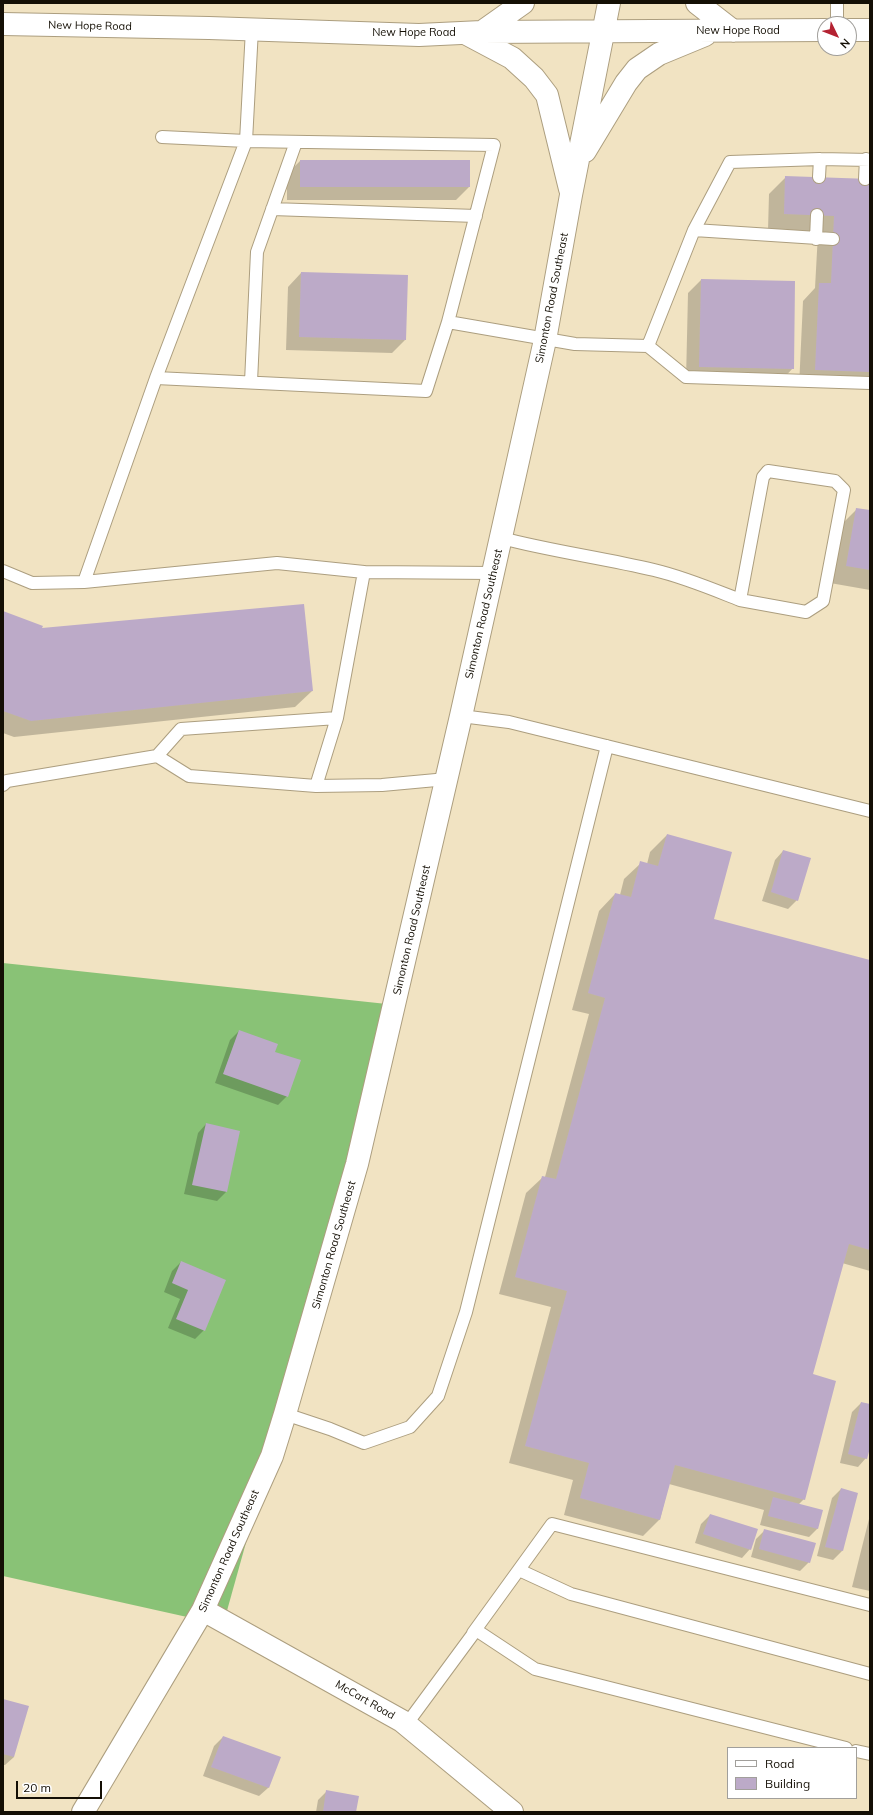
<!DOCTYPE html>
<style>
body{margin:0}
#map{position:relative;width:873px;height:1815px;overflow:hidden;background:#f1e3c2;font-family:Mulish,sans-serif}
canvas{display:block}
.frame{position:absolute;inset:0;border:4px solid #140f05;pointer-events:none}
.legend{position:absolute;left:727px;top:1747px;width:130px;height:52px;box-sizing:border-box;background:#fff;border:1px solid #a19f9b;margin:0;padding:5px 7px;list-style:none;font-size:12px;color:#140f05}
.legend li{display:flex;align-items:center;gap:8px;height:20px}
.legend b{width:20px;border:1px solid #a19f9b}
.north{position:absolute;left:817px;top:16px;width:40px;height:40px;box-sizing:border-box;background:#fff;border:1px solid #a19f9b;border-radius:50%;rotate:133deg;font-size:11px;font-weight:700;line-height:16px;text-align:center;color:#140f05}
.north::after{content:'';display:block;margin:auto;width:14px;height:18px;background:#b42232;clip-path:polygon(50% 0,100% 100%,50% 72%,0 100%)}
.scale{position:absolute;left:16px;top:1781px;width:86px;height:18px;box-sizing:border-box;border:2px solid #140f05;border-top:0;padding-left:5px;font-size:12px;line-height:14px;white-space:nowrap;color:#140f05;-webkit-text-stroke:3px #fff;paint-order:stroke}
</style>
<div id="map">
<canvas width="873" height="1815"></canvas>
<div class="frame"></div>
<ul class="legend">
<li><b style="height:5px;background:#fff"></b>Road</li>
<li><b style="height:11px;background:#bcaac8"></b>Building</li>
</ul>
<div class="north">N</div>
<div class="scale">20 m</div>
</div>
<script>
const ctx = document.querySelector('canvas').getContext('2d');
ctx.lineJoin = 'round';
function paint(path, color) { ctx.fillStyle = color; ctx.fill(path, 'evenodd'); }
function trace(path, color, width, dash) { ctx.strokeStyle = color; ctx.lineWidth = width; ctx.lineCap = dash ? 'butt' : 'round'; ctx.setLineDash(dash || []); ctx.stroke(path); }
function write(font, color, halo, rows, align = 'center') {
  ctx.font = font + ' Mulish,sans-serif'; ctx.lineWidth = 3.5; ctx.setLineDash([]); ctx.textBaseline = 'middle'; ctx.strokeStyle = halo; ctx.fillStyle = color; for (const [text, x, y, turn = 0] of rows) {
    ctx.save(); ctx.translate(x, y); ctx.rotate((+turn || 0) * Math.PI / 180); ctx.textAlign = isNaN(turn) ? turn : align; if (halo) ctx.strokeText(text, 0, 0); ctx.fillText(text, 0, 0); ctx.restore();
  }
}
const forest = new Path2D(`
 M3,963L396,1005L223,1625L3,1576Z`);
const shadow = new Path2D(`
 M300,161L469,187L456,200H287V174Z
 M786,177L870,180V389L799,387L803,301L815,288L818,233L768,230L769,194Z
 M301,273L405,340L392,353L286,350L288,287Z
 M701,280L793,368L780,382L686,380L688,293Z
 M857,509L870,511V590L830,583L840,526Z
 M3,613L40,629L312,691L295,707L14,737L3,733Z
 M667,835L713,920L870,961V1271L842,1263L812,1375L804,1499L799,1504L818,1528L809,1537L760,1525L764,1510L669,1484L660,1519L643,1536L564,1515L573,1480L509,1463L551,1307L499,1294L526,1193L543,1177H545L589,1014L572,1010L599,911L615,894L620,895L624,879L641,863L647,864L650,852Z
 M783,851L797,900L788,909L762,901L775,860Z
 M239,1031L287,1096L278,1105L215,1083L230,1040Z
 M206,1124L239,1132L226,1192L217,1201L184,1194L198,1133Z
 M181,1262L204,1330L195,1339L168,1328L180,1299L164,1292L172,1271Z
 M861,1403L870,1405V1444L866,1458L858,1467L840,1463L852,1412Z
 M841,1489L842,1551L833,1560L817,1556L832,1498Z
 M710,1515L750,1549L742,1558L695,1543L701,1524Z
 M870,1515V1591L852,1587Z
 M765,1530L809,1562L800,1571L751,1557L756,1539Z
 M3,1700L14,1757L5,1765H3Z
 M223,1737L279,1758L268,1788L259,1796L203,1776L214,1746Z
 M327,1791L355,1812H316L318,1800Z`);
const building = new Path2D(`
 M300,160H470V187H300Z
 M785,176L870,179V372L815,370L819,283H831L834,216L784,214Z
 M301,272L408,275L406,340L299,337Z
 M701,279L795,281L794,369L699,367Z
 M856,508L870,510V570L846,566Z
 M304,604L313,691L31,721L3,711V611L43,626L42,628Z
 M667,834L732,852L714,919L870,960V1250L849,1244L813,1374L836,1381L805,1500L675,1465L660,1520L580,1498L589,1463L525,1446L567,1291L515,1277L542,1176L556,1179L605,998L588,993L615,893L631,897L640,861L658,866Z
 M783,850L811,858L798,901L771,892Z
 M239,1030L278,1044L275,1052L301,1060L288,1097L223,1074Z
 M206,1123L240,1131L227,1192L192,1185Z
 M181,1261L226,1280L205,1331L176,1319L188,1290L172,1283Z
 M861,1402L870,1404V1448L867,1459L848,1454Z
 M841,1488L858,1493L843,1551L825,1547Z
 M773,1497L823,1510L818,1529L768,1516Z
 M710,1514L758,1529L751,1550L703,1534Z
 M764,1529L816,1543L810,1563L759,1549Z
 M3,1699L29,1706L14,1757L3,1754Z
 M223,1736L281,1757L269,1788L211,1767Z
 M326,1790L359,1796L356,1812H323Z`);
const service = new Path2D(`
 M837,24V3
 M162,137L246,141L494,145L448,322L575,344L648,346L694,230L730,162L820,159L870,160
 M819,177L820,159
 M865,179L866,159
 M272,209L476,216
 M694,230L833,239
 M816,239L817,215
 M648,346L686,377L870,383
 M156,378L426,391L448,322
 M251,382L257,252L296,142
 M501,538C551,551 603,558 654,570C684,577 712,589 740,600L763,477L768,471L835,481L844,490L823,601L806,612L740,600
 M3,571L32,583L84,582L277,563L364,572L493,573
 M364,572L337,718L316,786L382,785L447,779
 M84,582L156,378L246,141L252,29
 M461,716L509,722L870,811
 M157,756L189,776L316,786
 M3,785L7,781L157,756L181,729L337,718
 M285,1414L330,1429L364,1443L410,1427L438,1396L466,1312L607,746
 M519,1570L571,1594L870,1674
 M473,1633L552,1524L870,1605
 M406,1725L476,1630L535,1669L846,1748
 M856,1751L870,1754`);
const tertiary = new Path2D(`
 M697,3L733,31
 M3,24L209,28L419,35L482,32L825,30
 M849,30H870
 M482,32L523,3
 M465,33L512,58L534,78L547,95L570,189
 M585,151L626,83L637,69L659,54L705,35
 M203,1610L402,1721L512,1812
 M83,1812L203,1610L272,1456L285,1414L357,1164L461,716L545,340L571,195L609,3`);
const streetNames = [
 ["New Hope Road",90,26,1],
 ["New Hope Road",738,31],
 ["New Hope Road",414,33],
 ["Simonton Road Southeast",552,298,-79],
 ["Simonton Road Southeast",484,614,-77],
 ["Simonton Road Southeast",412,930,-77],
 ["Simonton Road Southeast",334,1245,-74],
 ["Simonton Road Southeast",229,1551,-66],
 ["McCart Road",365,1700,30]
];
paint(forest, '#89c276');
paint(shadow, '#0003');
paint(building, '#bcaac8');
trace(service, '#ac9e7f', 14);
trace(tertiary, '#ac9e7f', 24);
trace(service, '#fff', 12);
trace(tertiary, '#fff', 22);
write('11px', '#140f05', '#fff', streetNames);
</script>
